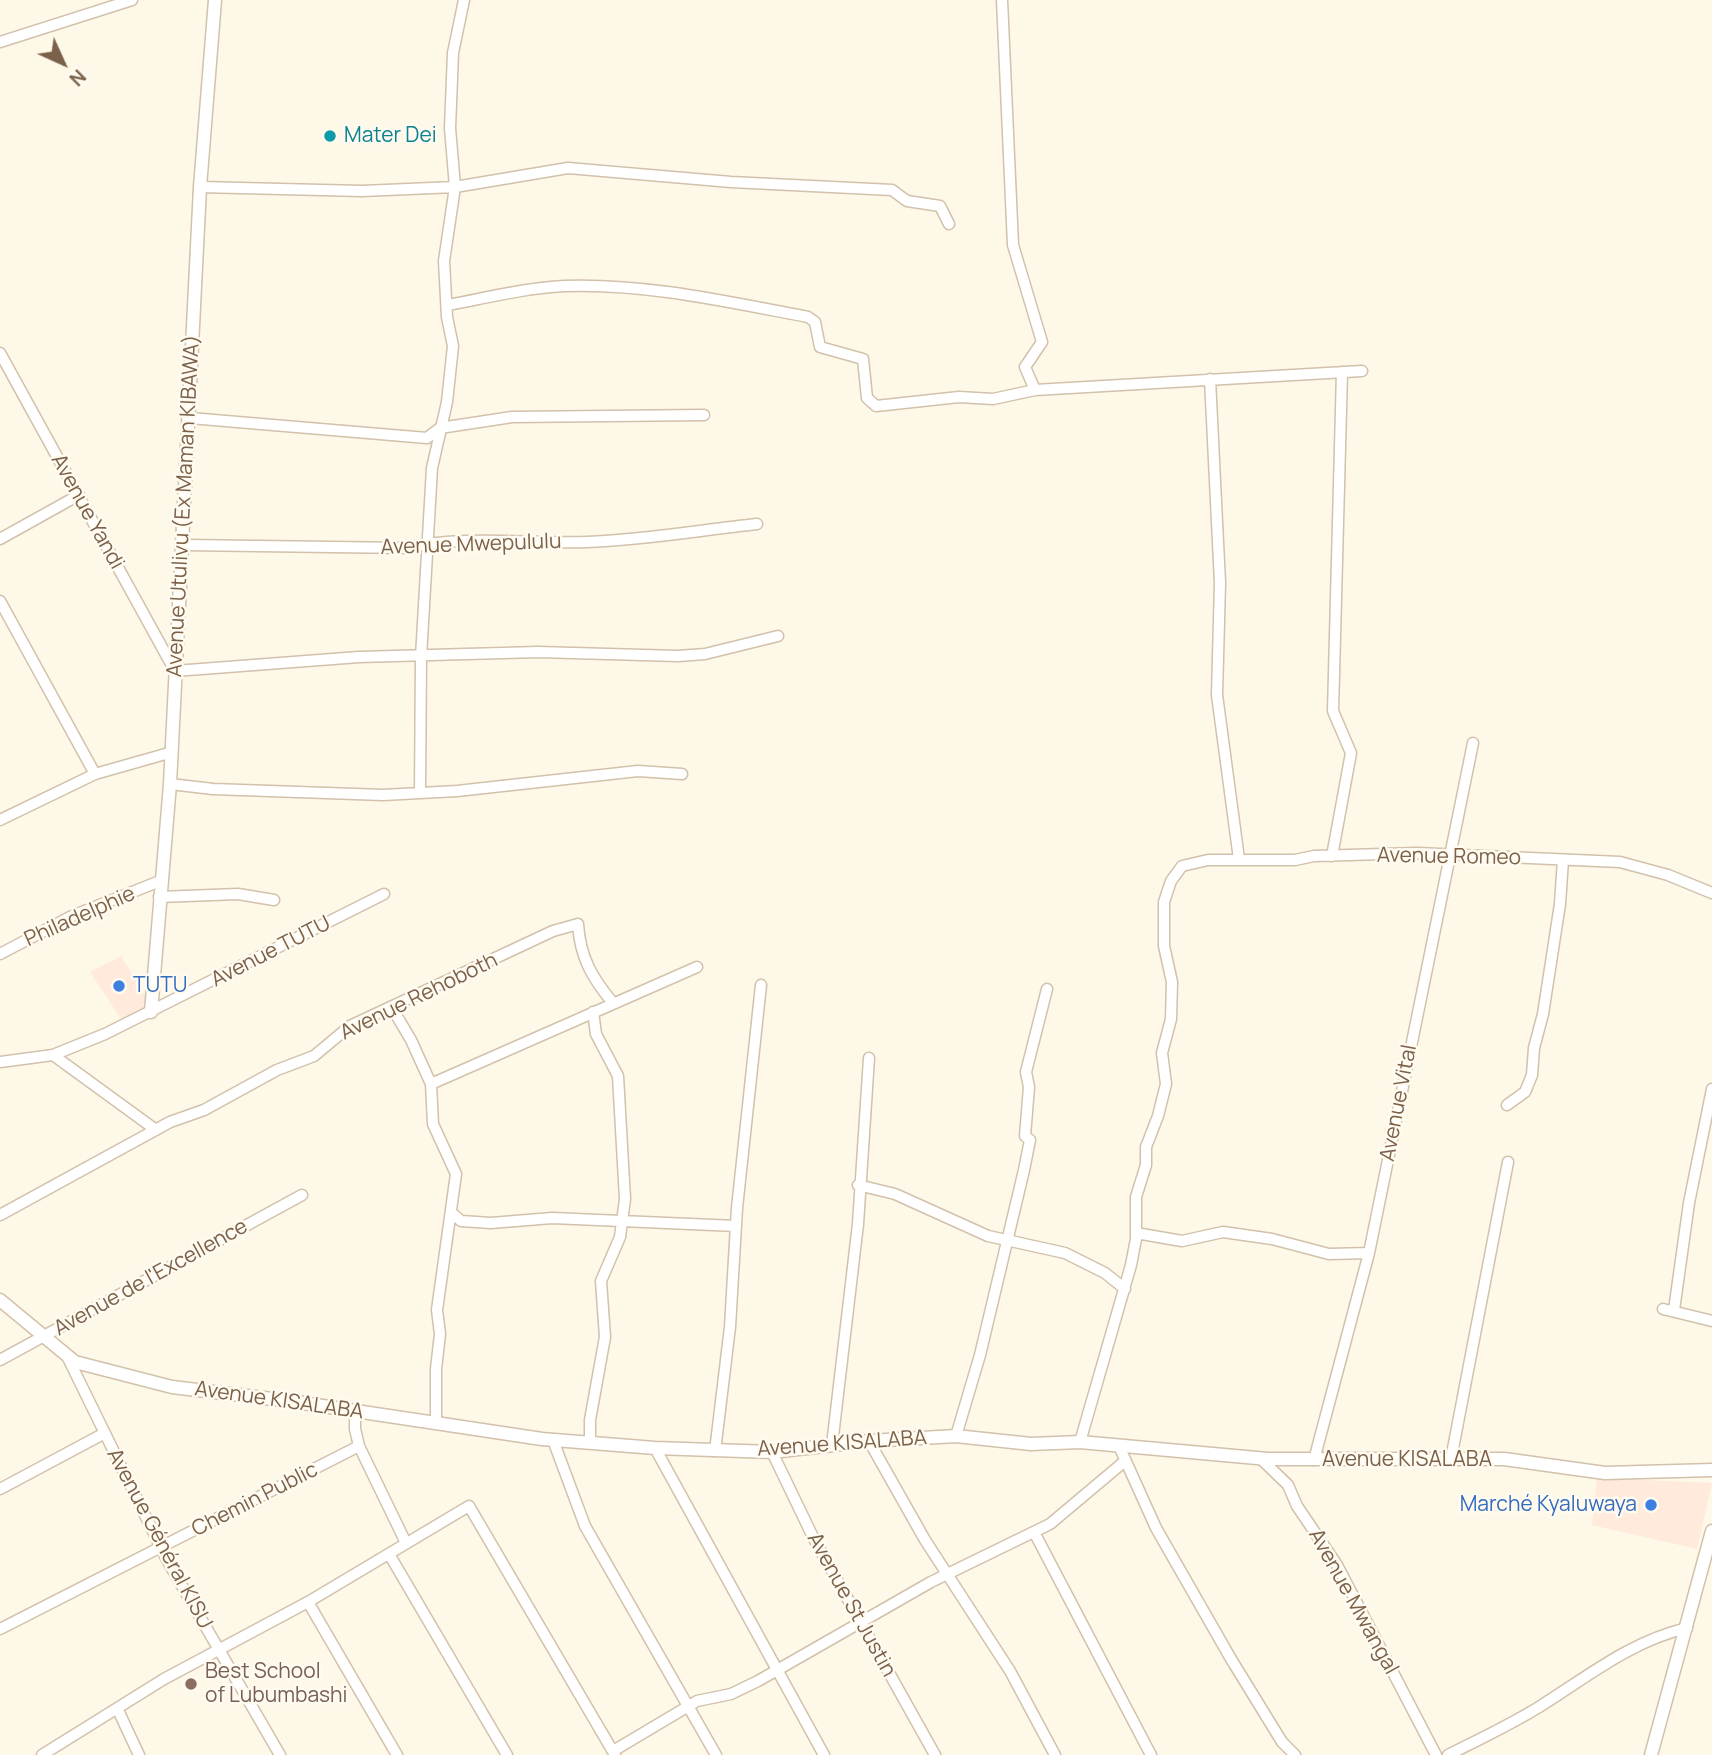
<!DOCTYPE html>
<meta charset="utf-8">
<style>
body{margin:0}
#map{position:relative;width:1712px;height:1755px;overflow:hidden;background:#fef8e8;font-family:Manrope,sans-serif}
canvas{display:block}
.north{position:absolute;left:28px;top:28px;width:70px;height:70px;-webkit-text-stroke:5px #fffbf0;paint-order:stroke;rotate:135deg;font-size:19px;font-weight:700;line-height:28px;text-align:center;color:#7b6149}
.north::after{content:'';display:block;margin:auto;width:24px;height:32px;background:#7b6149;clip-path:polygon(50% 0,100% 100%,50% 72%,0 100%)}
</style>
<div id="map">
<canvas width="1712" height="1755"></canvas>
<div class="north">N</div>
</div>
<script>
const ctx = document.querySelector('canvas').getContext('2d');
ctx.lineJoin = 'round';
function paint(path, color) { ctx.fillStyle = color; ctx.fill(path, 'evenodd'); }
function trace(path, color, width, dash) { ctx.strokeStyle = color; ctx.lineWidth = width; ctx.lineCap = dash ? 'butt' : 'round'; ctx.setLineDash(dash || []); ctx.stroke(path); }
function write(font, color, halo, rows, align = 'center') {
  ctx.font = font + ' Manrope,sans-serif'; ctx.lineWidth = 5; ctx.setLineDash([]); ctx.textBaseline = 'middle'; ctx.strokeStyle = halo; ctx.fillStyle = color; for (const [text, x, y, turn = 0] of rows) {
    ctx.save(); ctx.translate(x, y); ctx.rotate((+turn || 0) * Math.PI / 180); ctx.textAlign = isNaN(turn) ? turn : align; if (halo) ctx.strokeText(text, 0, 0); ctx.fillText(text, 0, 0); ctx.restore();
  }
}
const commercial = new Path2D(`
 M121,956L148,1000L149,1008L123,1022L90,972Z
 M1597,1478L1712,1483L1697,1549L1592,1525Z`);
const minor = new Path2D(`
 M1002,0L1013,245L1042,342L1025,367L1035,390
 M0,42L132,0
 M200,187L362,191L455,187L568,168L731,182L892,190L907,201L940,206L949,224
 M448,305C486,298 525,288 564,286C646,283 728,302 808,317L815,322L820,347L863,359L867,398L876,406L959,397L993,399L1035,390L1362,371
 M0,353L175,671L359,657L538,652L678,656L705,654L778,636
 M1210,379L1220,583L1217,695L1239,859
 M190,418L427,438L440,428L512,417L704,415
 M0,539L79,495
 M184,545L406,548C465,535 527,544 587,542C644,540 701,530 757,524
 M0,601L95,774
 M170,784L213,789L383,795L457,791L638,771L682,774
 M420,793L421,657L432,468L447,402L453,346L447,317L444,261L455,187L450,128L453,53L464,0
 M0,820L95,774L169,753
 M1332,856L1351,753L1333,711L1342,372
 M159,897L238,894L274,900
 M0,954L72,916L160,881
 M392,1008L411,1040L431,1084L433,1124L456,1174L437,1310L440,1334L436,1369V1423
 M53,1055L156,1130
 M0,1062L53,1055L105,1034L384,894
 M431,1084L697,967
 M1507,1105L1525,1092L1532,1075L1534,1048L1543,1014L1560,904L1563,860
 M858,1185L895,1194L988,1236L1065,1253L1105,1273L1125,1289
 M452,1213L461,1221L491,1223L552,1218L736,1226
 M0,1215L170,1122L204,1110L277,1070L314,1056L350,1026L553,931L578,924C580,957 592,978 613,1003
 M1136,1233L1182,1241L1223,1232L1272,1239L1329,1254L1369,1253
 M1663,1309L1712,1321
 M1674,1310L1689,1203L1712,1089
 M67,1356L167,1560L280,1755
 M0,1360L302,1195
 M355,1411V1429L359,1446L406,1543
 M956,1436L980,1355L1024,1170L1030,1140L1025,1136L1029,1087L1026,1072L1047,989
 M553,1440L585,1526L716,1755
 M869,1441L925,1540L1010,1671L1055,1755
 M590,1442V1420L605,1337L601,1281L620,1237L625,1199L618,1076L596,1034L593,1012
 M1080,1442L1131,1265L1136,1239V1197L1146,1165V1147L1158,1116L1166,1084L1162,1053L1171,1019L1172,982L1164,946V902L1171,881L1182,866L1208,860H1295L1314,856L1417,853L1620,862L1668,875L1712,893
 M832,1445L858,1224L869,1058
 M1119,1446L1156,1528L1231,1659L1282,1742L1295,1755
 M655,1448L824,1755
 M715,1451L730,1327L737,1208L761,985
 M772,1452L812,1535L935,1755
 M1260,1458L1288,1485L1297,1506L1337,1565L1436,1755
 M1451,1459L1508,1162
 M1314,1460L1369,1253L1473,743
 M0,1489L103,1434
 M1034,1532L1151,1755
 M389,1554L507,1755
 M308,1602L397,1755
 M0,1629L359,1446
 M118,1710L139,1755
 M613,1751L697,1701L731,1694L758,1681L931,1582L1050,1524L1125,1461
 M42,1755L164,1679L308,1602L469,1506L615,1755
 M1448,1755C1478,1740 1510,1725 1539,1707C1587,1677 1631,1641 1687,1628`);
const tertiary = new Path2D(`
 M151,1012L170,784L200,187L215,0
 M0,1300L75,1362L172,1387L289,1401L542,1439L655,1448L772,1452L869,1441L956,1436L1031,1444L1080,1442L1268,1459H1504L1605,1473L1712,1470
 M1651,1755L1712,1531`);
const markers = [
 [330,136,7,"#0f9aa8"],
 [119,986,7,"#3f7fe0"],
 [1651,1505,7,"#3f7fe0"],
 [191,1684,7,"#8d6e63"]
];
const cultureNames = [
 ["Mater Dei",344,136]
];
const streetNames = [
 ["Avenue Utulivu (Ex Maman KIBAWA)",184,506,-87],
 ["Avenue Yandi",87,512,61],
 ["Avenue Mwepululu",471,545,-2],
 ["Avenue Romeo",1449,857,1],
 ["Philadelphie",80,917,-24],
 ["Avenue TUTU",271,952,-27],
 ["Avenue Rehoboth",419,997,-26],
 ["Avenue Vital",1399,1103,-79],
 ["Avenue de l'Excellence",151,1278,-29],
 ["Avenue KISALABA",279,1401,8],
 ["Avenue KISALABA",842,1444,-4],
 ["Avenue KISALABA",1407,1460],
 ["Chemin Public",255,1500,-27],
 ["Avenue Général KISU",159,1539,62],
 ["Avenue Mwangal",1353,1602,61],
 ["Avenue St Justin",851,1605,61]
];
const shopNames = [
 ["TUTU",133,986],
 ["Marché Kyaluwaya",1637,1505,"right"]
];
const educationNames = [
 ["Best School",205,1672],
 ["of Lubumbashi",205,1696]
];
paint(commercial, '#ffeadb');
trace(minor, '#d2c1ab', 13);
trace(tertiary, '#d2c1ab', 15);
trace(minor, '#fff', 10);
trace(tertiary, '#fff', 12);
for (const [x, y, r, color] of markers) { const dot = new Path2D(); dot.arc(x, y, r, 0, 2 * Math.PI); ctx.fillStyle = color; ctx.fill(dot); trace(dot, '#fffbf0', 2.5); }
write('21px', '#0d838f', '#fffbf0', cultureNames, 'left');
write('21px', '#7b6149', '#fffbf0', streetNames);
write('21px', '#366cbe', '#fffbf0', shopNames, 'left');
write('21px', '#785e54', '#fffbf0', educationNames, 'left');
</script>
